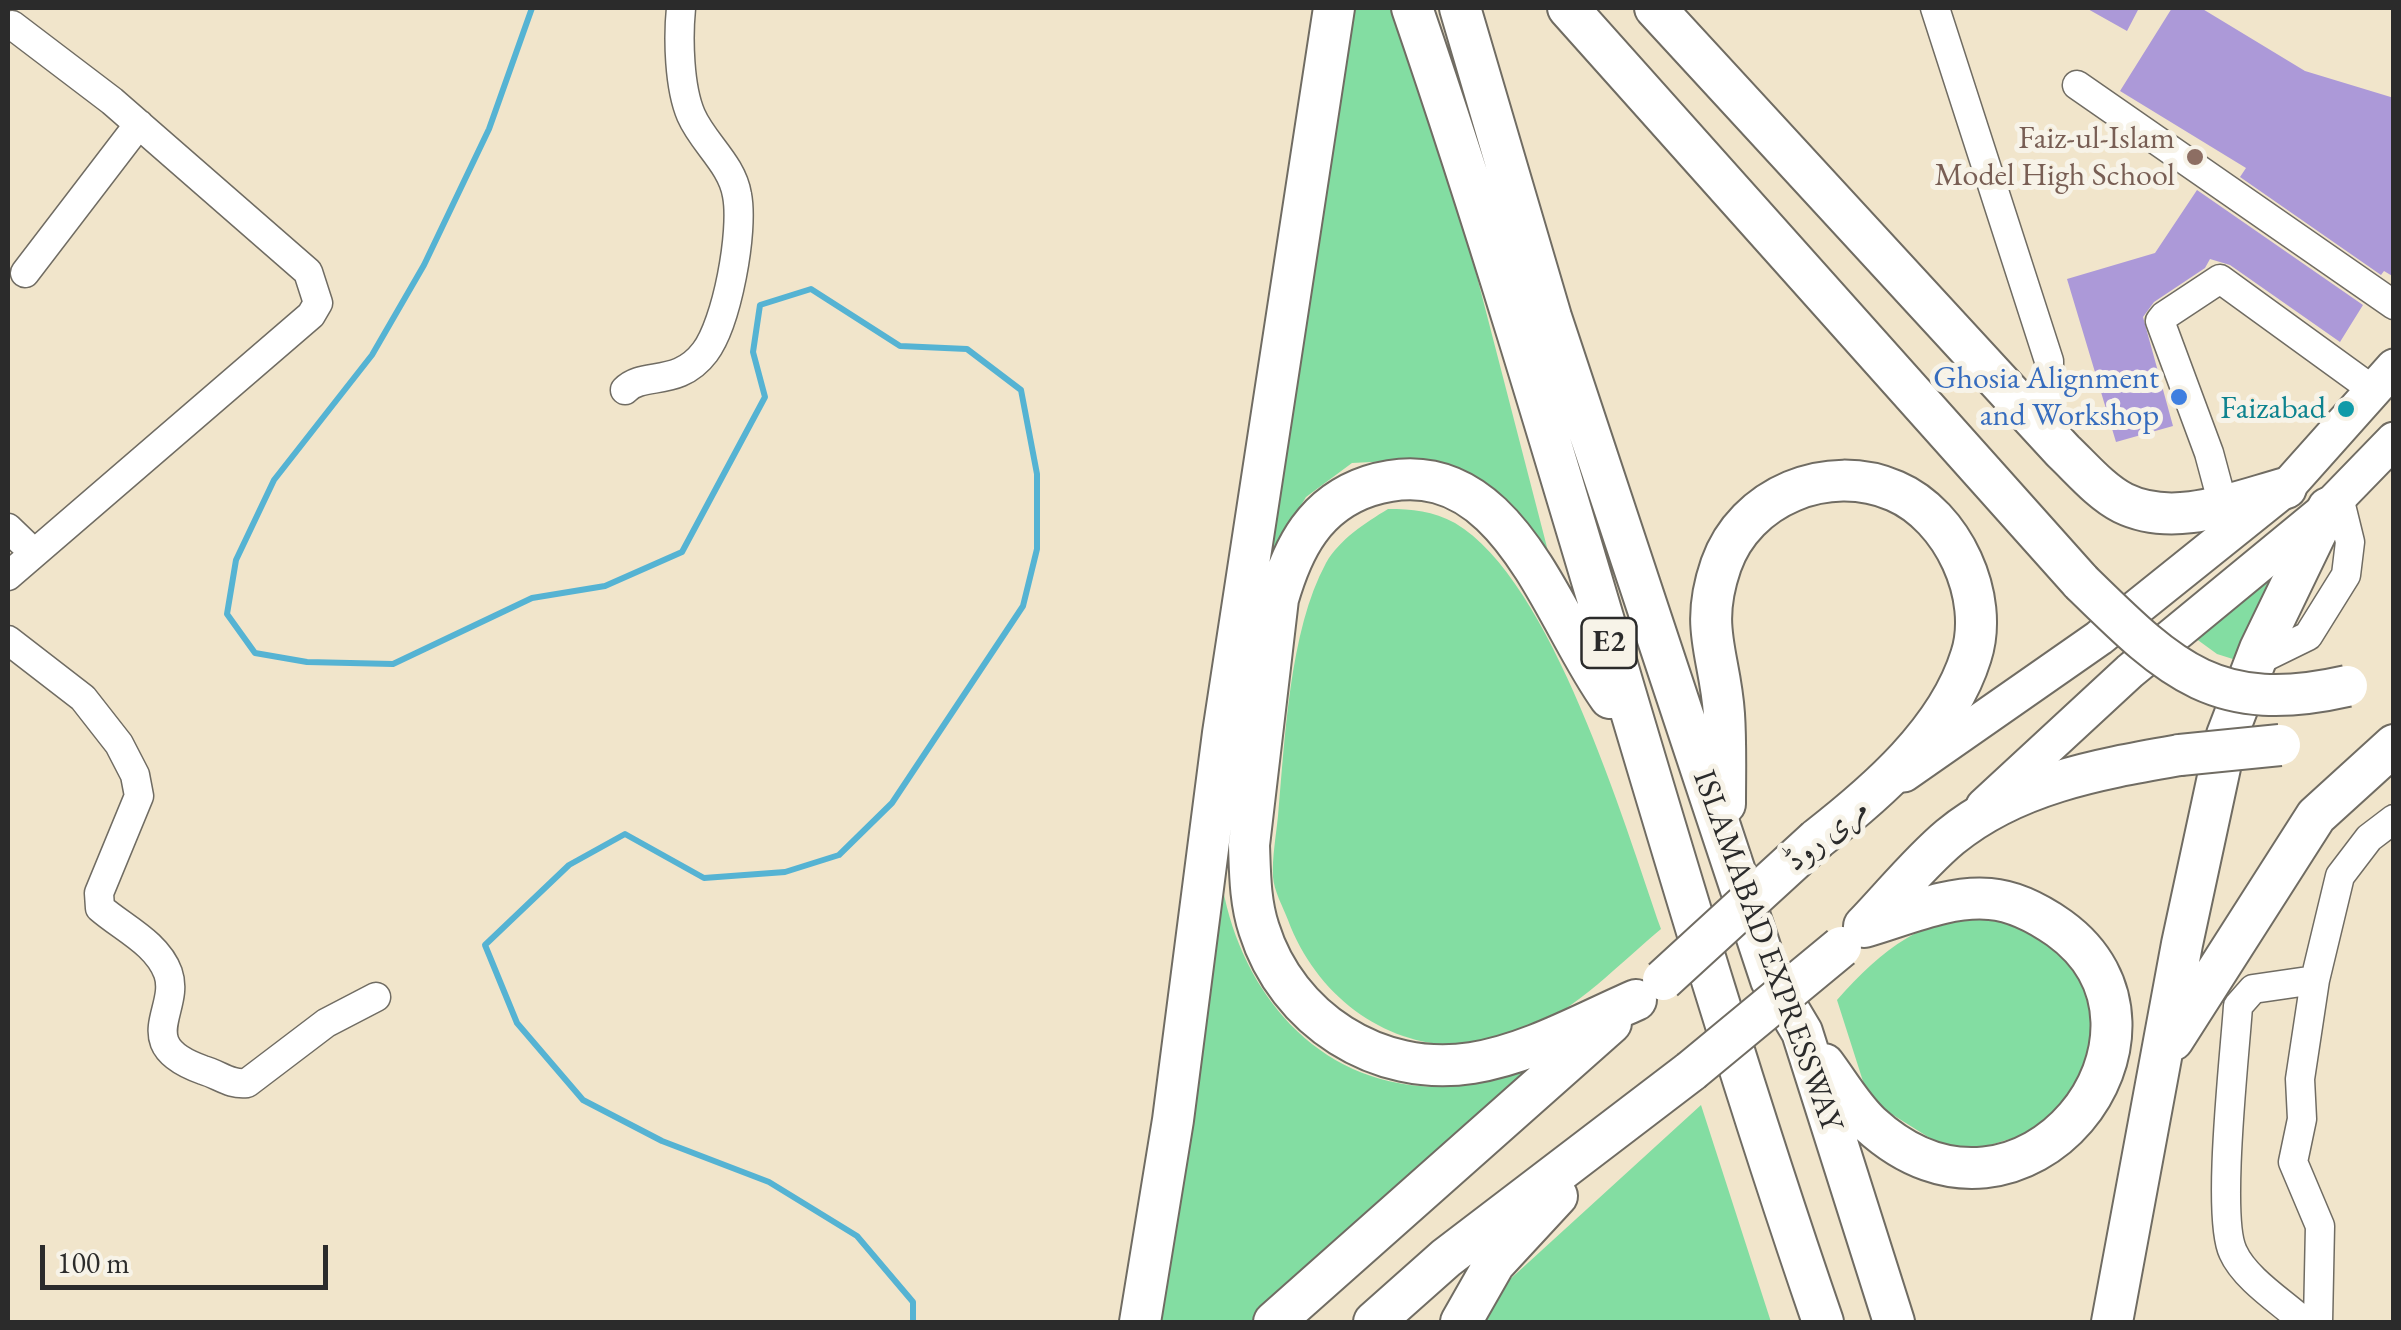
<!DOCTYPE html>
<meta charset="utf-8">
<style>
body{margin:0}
#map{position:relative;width:2401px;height:1330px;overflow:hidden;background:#f1e5cb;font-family:"EB Garamond",serif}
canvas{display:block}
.frame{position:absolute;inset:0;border:10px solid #2b2b2b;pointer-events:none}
.scale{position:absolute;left:40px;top:1245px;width:288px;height:45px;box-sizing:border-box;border:5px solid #2b2b2b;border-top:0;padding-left:12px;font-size:30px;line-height:35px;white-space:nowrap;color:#2b2b2b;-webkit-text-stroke:8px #f7f3e8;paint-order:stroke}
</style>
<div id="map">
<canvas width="2401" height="1330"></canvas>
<div class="frame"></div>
<div class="scale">100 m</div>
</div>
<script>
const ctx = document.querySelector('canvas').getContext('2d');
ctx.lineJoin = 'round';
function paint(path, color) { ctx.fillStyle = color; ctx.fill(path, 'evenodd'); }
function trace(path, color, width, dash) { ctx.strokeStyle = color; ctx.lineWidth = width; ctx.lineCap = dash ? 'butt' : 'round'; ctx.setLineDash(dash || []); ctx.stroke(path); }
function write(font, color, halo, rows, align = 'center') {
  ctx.font = font + ' "EB Garamond",Amiri,serif'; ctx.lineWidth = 10; ctx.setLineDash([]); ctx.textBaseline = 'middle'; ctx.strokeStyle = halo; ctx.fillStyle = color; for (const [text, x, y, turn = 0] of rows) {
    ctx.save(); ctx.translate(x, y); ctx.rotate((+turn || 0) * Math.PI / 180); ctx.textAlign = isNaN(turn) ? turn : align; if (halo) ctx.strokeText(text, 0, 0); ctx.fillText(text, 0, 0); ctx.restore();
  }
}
const green = new Path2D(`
 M1354,8H1398L1446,157L1549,555L1500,494L1463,470L1410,460L1352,463L1306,497L1271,554Z
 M1388,509C1412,509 1433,511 1455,523C1552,580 1624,823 1661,929C1620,963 1577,1009 1528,1030C1427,1074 1324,1017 1288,920C1283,907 1274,891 1273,877C1272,858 1276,836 1278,816C1285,740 1289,631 1326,563C1340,539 1365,523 1388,509Z
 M2279,567L2236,660L2217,654L2195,638Z
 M1221,878C1237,983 1308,1077 1420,1086C1463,1090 1507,1072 1546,1058L1254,1322H1155Z
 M1996,913L2042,930L2087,980L2096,1064L2056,1125L1957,1155L1869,1100L1837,1000C1883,948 1924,916 1996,913Z
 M1701,1105L1771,1322H1475L1507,1282Z`);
const stream = new Path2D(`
 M532,8L489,129L424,265L372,355L274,480L236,560L227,614L255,653L307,662L393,664L532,598L605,586L682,552L765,397L753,352L760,305L811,289L900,346L967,349L1021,390L1037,474V549L1023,606L892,803L839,855L785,872L704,878L625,834L569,865L485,945L517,1023L583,1100L662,1141L769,1182L857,1236L913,1302V1322`);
const building = new Path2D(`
 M2086,8H2139L2127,31Z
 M2172,8H2201L2305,71L2394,98V277L2384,271L2381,275L2240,177L2246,168L2120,91Z
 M2197,190L2363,305L2340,342L2230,265L2210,259L2205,268L2154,302L2143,317L2173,426L2116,442L2067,279L2155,253Z`);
const minor = new Path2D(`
 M1935,8L2049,361V435
 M2077,85L2394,305
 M25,273L139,124
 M625,390C643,371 678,388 705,352C727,323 744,231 737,195C732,164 703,143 691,115C679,87 678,38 681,8
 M2223,505L2209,453L2160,321L2164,316L2220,279L2373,390
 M8,528L34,553
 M8,576L311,315L318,303L308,272L112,101L12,25
 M8,640L83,698L119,744L135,775L139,796L99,893L100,908C123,928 157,943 168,973C181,1010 130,1044 203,1070C220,1075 230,1085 247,1083L326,1023L376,997
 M2255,662L2308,636L2346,575L2350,542L2339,497
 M2304,1322C2282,1302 2245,1279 2233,1252C2216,1217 2235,1053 2238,1006L2253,989L2315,980
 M2318,1322L2320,1226L2293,1162L2302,1119L2300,1079L2315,980L2340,876L2369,838L2394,819`);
const major = new Path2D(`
 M1904,774L2099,638L2286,488L2394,367
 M1984,806L2130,671L2328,508L2394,440`);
const highway = new Path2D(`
 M1412,8C1561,442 1673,888 1823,1322
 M1460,8L1551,317L1771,980L1802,1032L1894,1322
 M1568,8L2081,582
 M1655,8L2063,451C2081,468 2101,492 2123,503C2174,528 2235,502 2286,488
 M1610,698C1550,615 1505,443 1369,486C1315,504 1293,547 1278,599L1249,845C1250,873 1250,902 1259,929C1287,1019 1378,1078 1472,1063C1529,1054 1583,1023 1636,1000
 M1725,804C1725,774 1726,744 1724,714C1720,654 1699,629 1721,565C1745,496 1828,462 1895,491C1953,516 1990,597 1971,656C1948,731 1876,793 1817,839
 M1864,926C1892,897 1919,863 1950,837C2016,783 2100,769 2180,755
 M2173,1040L2316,816L2394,745
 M1824,1064C1839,1084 1852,1107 1870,1124C2024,1265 2202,1031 2059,928C2039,914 2015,901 1990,899C1949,895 1903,916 1864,927
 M1140,1322L1173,1120L1223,733L1334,8
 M1274,1322L1611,1023
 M1374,1322L1446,1258L1691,1071
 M1461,1322L1494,1264L1557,1196
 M2112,1322L2182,944L2227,735L2260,649L2328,508`);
const highwayBridge = new Path2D(`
 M2081,582C2170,669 2215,716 2347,686
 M2180,755L2280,745
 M1663,980L1817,839
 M1691,1071L1841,947`);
const markers = [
 [2195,157,10,"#8d6e63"],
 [2179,397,10,"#3f7fe0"],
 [2346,409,10,"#0f9aa8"]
];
const shields = [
 [1609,643,55]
];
const shieldNames = [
 ["E2",1609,643]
];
const educationNames = [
 ["Faiz-ul-Islam",2175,139],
 ["Model High School",2175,176]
];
const shopNames = [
 ["Ghosia Alignment",2159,379],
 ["and Workshop",2159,416]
];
const cultureNames = [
 ["Faizabad",2326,409]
];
const streetNames = [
 ["مری روڈ",1827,835,-39],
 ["ISLAMABAD EXPRESSWAY",1767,951,70]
];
paint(green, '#83dda2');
trace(stream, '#55b3d3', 6);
paint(building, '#ac99d8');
trace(minor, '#706c63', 31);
trace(major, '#706c63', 39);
trace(highway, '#706c63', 44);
trace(minor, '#fff', 28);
trace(major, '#fff', 35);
trace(highway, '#fff', 40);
trace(highwayBridge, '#706c63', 44, []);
trace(highwayBridge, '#fff', 40);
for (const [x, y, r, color] of markers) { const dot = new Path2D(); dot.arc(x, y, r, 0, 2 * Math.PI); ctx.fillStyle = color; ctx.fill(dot); trace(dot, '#f7f3e8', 4); }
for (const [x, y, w] of shields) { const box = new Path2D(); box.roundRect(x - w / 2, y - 25, w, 50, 8); ctx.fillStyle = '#f7f3e8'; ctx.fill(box); trace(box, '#2b2b2b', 2.5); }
write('bold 30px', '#2b2b2b', null, shieldNames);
write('32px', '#785e54', '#f7f3e8', educationNames, 'right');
write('32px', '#366cbe', '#f7f3e8', shopNames, 'right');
write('32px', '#0d838f', '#f7f3e8', cultureNames, 'right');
write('32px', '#2b2b2b', '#f7f3e8', streetNames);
</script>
